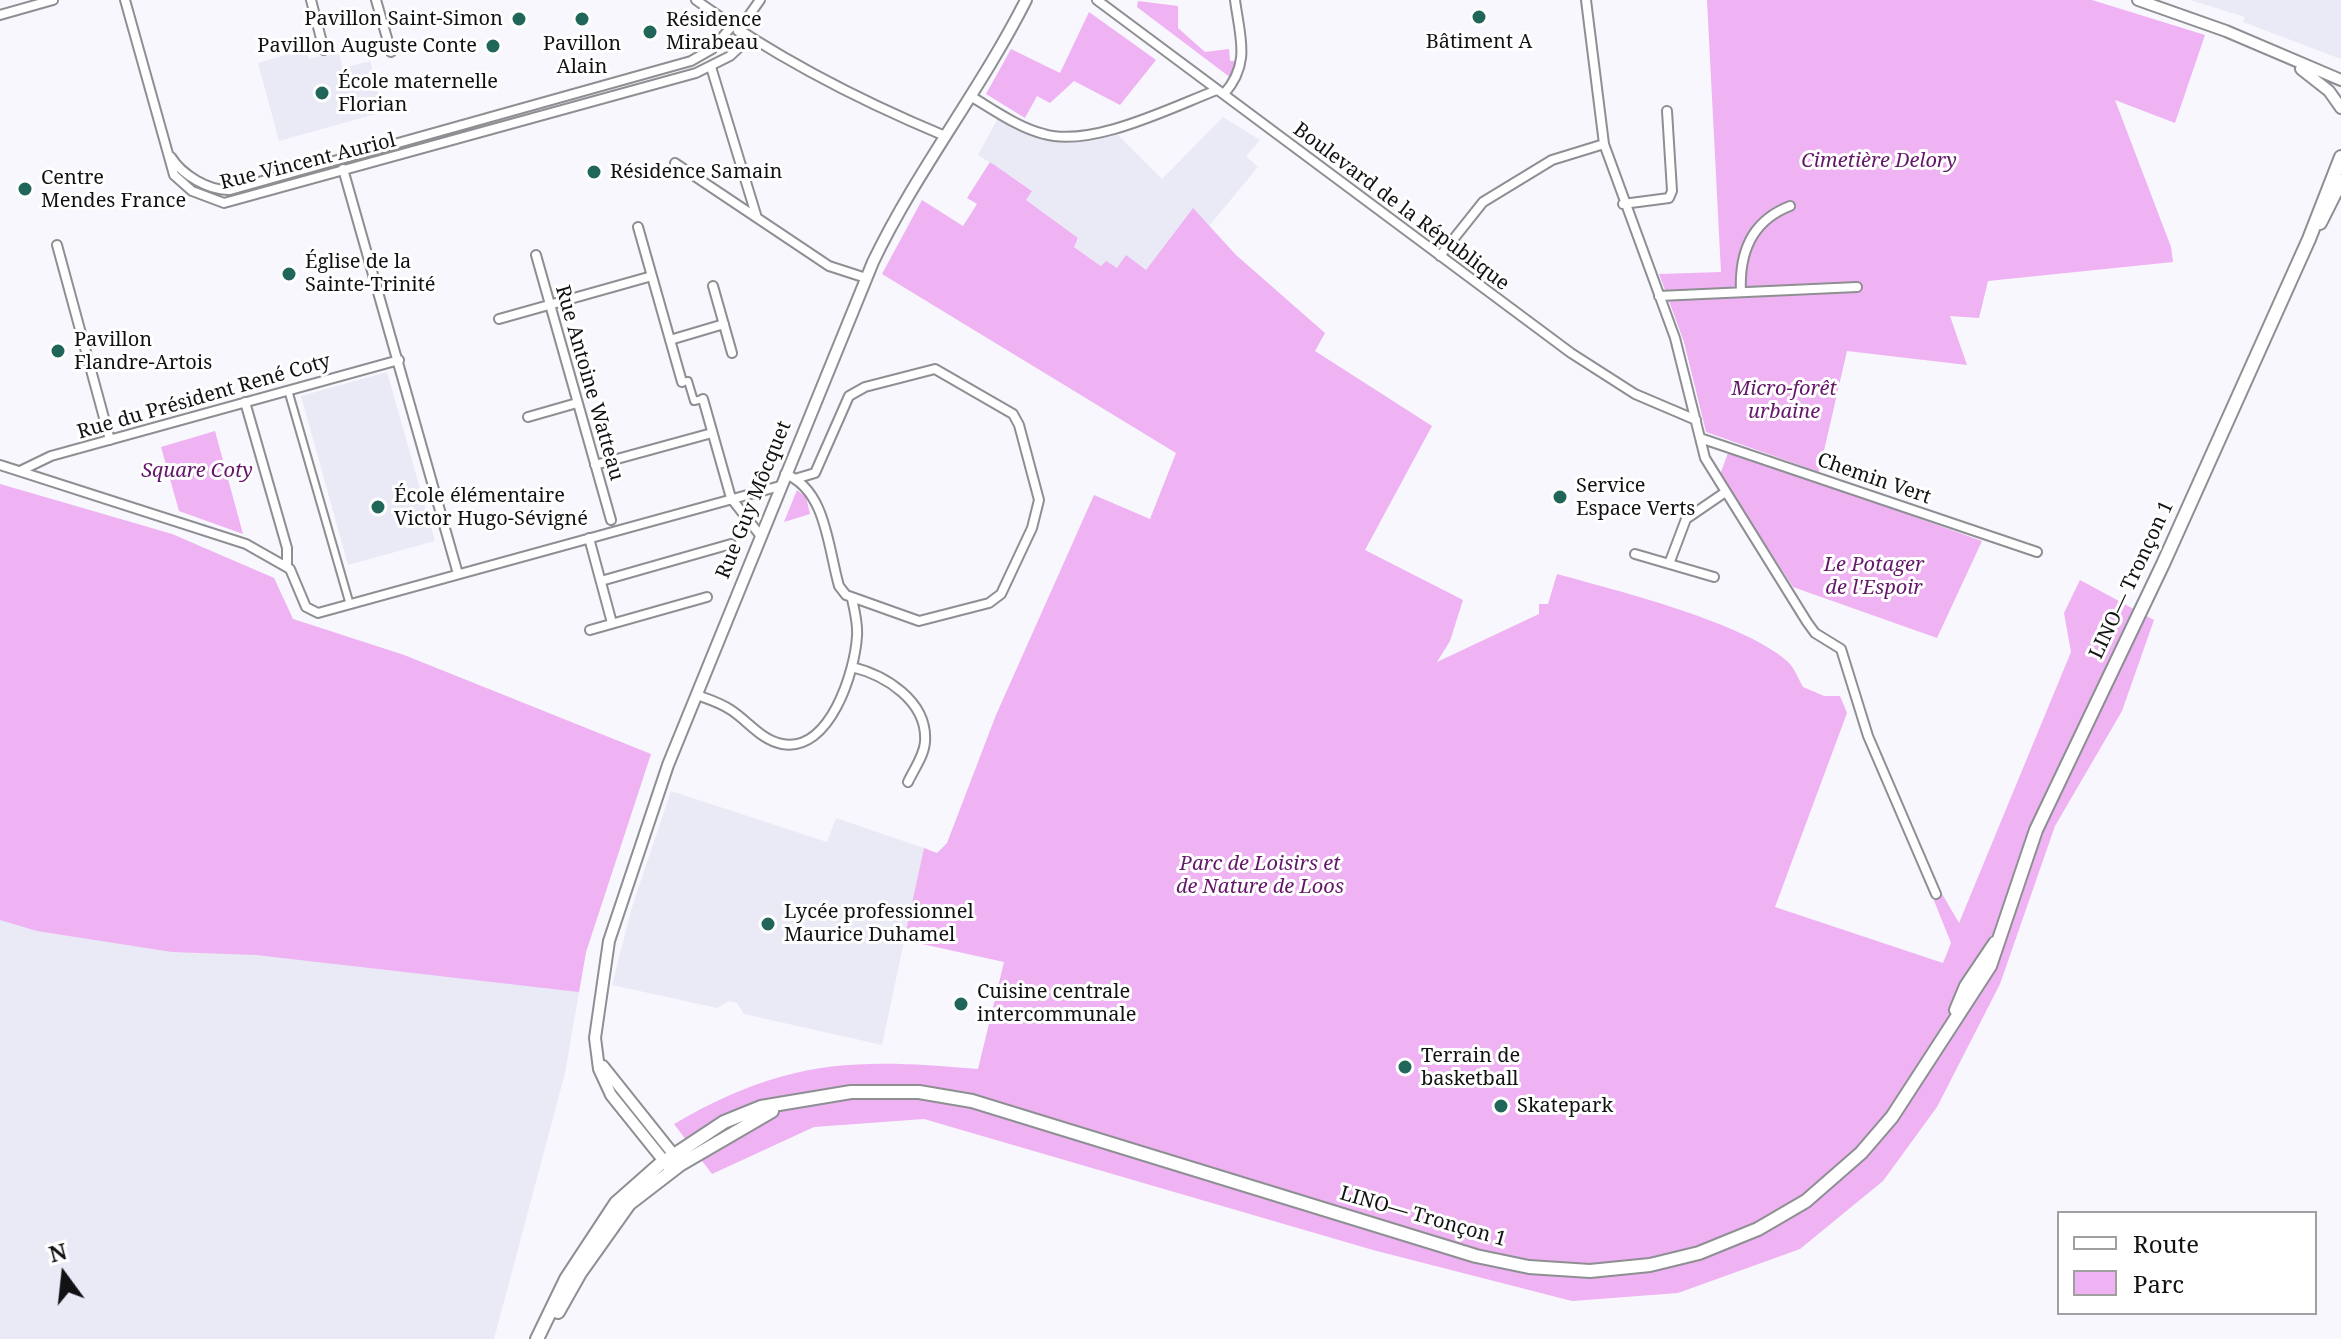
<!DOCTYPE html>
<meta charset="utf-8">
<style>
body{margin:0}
#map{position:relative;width:2341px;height:1339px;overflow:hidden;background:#f7f7fd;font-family:"Noto Serif",serif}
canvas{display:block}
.legend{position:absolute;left:2057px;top:1211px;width:260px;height:104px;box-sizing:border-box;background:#fff;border:2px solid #a0a0a1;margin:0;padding:10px 14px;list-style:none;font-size:24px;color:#121214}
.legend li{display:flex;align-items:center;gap:16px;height:40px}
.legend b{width:40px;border:2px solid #a0a0a1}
.north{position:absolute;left:24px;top:1235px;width:80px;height:80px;-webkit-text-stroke:6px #fff;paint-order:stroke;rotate:345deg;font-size:22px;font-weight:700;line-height:32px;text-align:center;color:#121214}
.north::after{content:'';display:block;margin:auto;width:28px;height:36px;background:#121214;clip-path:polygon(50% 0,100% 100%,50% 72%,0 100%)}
</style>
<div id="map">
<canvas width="2341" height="1339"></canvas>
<ul class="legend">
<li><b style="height:10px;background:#fff"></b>Route</li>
<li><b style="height:22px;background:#efb2f2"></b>Parc</li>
</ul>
<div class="north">N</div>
</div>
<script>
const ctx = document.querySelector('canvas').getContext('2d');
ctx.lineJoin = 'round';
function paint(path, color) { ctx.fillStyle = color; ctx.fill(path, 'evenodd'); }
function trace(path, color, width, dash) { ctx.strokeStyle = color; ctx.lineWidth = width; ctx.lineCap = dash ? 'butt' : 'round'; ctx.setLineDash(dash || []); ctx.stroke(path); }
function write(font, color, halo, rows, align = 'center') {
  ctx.font = font + ' "Noto Serif",serif'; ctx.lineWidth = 6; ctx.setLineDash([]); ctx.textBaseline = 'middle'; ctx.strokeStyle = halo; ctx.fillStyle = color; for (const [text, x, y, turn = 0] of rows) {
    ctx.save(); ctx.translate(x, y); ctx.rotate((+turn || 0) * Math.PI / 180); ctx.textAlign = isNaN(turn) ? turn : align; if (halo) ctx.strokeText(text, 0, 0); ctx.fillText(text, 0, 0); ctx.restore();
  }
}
const built = new Path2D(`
 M2190,0H2341V59L2243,22L2245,17Z
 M306,49L309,59L338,51L343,68L370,61L383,112L279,141L258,63Z
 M1223,117L1260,140L1246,156L1258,167L1209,226L1192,209L1146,270L1102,266L1073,246L1079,239L1026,200L1032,190L978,155L998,118L1051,141H1072L1115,132L1162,179Z
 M387,372L435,541L348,565L301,396Z
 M0,484L172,534L274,578L293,619L404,655L651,754L586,952L565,1073L494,1339H0Z
 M671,791L827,842L836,818L924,848L882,1045L744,1014L737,1003L730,1001L717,1008L612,985L632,907Z`);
const green = new Path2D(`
 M1707,0H2092L2205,35L2175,123L2115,100L2171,247L2173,262L1988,281L1979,318L1950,316L1967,365L1847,351L1819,472L1706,432L1684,342L1659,274L1721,272Z
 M1138,1L1178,6V28L1205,52L1229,49L1230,61H1238L1231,78L1137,7Z
 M1089,12L1156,60L1120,105L1074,81L1050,103L1037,96L1025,118L986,94L1011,49L1060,73Z
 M990,162L1032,191L1026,200L1078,238L1074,247L1101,266L1106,261L1117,268L1126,255L1146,270L1193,208L1236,255L1325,333L1315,351L1432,426L1365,550L1463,600L1450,641L1437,662L1539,614V604H1548L1557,574C1618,591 1741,621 1787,661C1794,667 1798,678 1803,687L1824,696H1840L1847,713L1775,907L1943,963L1951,943L1933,898L1941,892L1959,923L2071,652L2064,613L2080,580L2154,620L2122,711L2055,826L2000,984L1937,1107L1883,1181L1800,1249L1678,1293L1572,1301L1373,1250L924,1119L814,1127L712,1174L674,1124C785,1059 855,1058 978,1069L1004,962L904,940L924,848L937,853L947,843L996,715L1094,495L1150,519L1176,453L882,274L922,200L963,226L977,204L967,198Z
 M215,431L243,534L179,511L161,447Z
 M1729,450L1982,541L1937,638L1793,587L1720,475Z
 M0,484L172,534L274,578L293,619L404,655L651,754L586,952L579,992L256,955L172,952L37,931L0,920Z
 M797,490L806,497L810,514L784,522Z`);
const pedestrian = new Path2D(`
 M682,382L688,381L694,401L703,399
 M288,390L350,605`);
const minor = new Path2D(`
 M125,0L174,175L192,191L224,203L696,73L730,56L749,38
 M311,0L324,50
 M376,0L391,52
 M696,0C774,57 856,99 945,136
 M1097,0L1571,353L1635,394L1696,420
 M1586,0L1604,144L1675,338L1705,458L1807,622L1815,633L1841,649L1868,736L1936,894
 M0,15L53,0
 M738,31L760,0
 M711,67L757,218
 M1224,94C1251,63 1240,38 1235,0
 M972,97C994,110 1019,128 1044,134C1092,148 1172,107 1217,90
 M171,157C182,175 209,191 230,190L691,61L712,49L732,26
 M675,163L829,266L866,278
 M343,169L458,574
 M1623,204L1669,198L1672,191L1667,111
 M638,227L682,382
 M57,245L110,440
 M536,255L611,520
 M1440,256L1483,202L1552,160L1604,144
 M713,286L732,353
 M1741,292C1739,253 1751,221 1790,206
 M1659,296L1857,287
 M499,319L652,276
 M670,340L724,324
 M703,399L731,498
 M245,402L287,548V566
 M528,417L577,403
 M1700,438L2037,552
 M0,465L246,544L290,569L306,607L318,613L780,486
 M595,465L712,433
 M20,471L51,456L399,360
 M785,474C826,489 828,548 839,586L846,595L919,621L989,603L1001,594L1032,528L1039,500L1019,425L1013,414L935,369L865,387L849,396L815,473L798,478
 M731,498L760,535
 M589,538L612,623
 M1635,554L1714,577
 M1669,564L1686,519L1724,493
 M601,581L731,544
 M590,630L707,597
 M852,667C885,675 928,701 925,742C924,756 914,769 908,782
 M697,695C708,699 721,703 731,710C748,721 761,740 782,744C830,753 855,671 857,636C858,624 855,612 852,599`);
const tertiary = new Path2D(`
 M2138,0L2226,31L2341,80
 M2301,69L2329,91L2341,108
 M603,1066L678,1160
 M668,1166L611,1095L599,1069L595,1038L609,941L668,765L873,262C917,170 980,91 1026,0`);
const secondary = new Path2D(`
 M2320,223L2341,181
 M1956,1010L1966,986L1995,943
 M558,1312L580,1273L629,1204L681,1164L772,1111
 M537,1339L566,1279L616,1203L659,1165L724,1122L761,1107L851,1092H919L972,1101L1476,1256L1529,1267L1590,1271L1650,1265L1699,1253L1758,1229L1806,1201L1861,1153L1892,1117L1990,966L2036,830L2163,564L2309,239L2341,157`);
const markers = [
 [1479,17,8,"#206659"],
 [519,19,8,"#206659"],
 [582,19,8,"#206659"],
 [650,32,8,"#206659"],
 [493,46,8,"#206659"],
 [322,93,8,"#206659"],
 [594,172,8,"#206659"],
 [25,189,8,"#206659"],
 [289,274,8,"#206659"],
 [58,351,8,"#206659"],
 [1560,497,8,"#206659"],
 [378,507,8,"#206659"],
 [768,924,8,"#206659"],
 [961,1004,8,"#206659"],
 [1405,1067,8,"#206659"],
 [1501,1106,8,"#206659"]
];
const poiNames = [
 ["Pavillon Saint-Simon",503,19,"right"],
 ["Résidence",666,20],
 ["Mirabeau",666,43],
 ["Bâtiment A",1479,42,"center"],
 ["Pavillon",582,44,"center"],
 ["Alain",582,67,"center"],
 ["Pavillon Auguste Conte",477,46,"right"],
 ["École maternelle",338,82],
 ["Florian",338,105],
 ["Résidence Samain",610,172],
 ["Centre",41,178],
 ["Mendes France",41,201],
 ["Église de la",305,262],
 ["Sainte-Trinité",305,285],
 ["Pavillon",74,340],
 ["Flandre-Artois",74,363],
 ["Service",1576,486],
 ["Espace Verts",1576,509],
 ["École élémentaire",394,496],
 ["Victor Hugo-Sévigné",394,519],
 ["Lycée professionnel",784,912],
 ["Maurice Duhamel",784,935],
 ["Cuisine centrale",977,992],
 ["intercommunale",977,1015],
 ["Terrain de",1421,1056],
 ["basketball",1421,1079],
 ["Skatepark",1517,1106]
];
const parkNames = [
 ["Cimetière Delory",1879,161],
 ["Micro-forêt",1784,389],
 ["urbaine",1784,412],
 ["Square Coty",197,471],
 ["Le Potager",1874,565],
 ["de l'Espoir",1874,588],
 ["Parc de Loisirs et",1260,864],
 ["de Nature de Loos",1260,887]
];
const streetNames = [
 ["Rue Vincent Auriol",308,162,-14],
 ["Boulevard de la République",1401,207,37],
 ["Rue Antoine Watteau",589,383,74],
 ["Rue du Président René Coty",204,397,-16],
 ["Chemin Vert",1874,479,19],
 ["Rue Guy Môcquet",754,500,-68],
 ["LINO— Tronçon 1",2132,580,-65],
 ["LINO— Tronçon 1",1423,1217,16]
];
paint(built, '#e9eaf6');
paint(green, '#efb2f2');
trace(pedestrian, '#8e8f93', 10);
trace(minor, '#8e8f93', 12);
trace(tertiary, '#8e8f93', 14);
trace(secondary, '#8e8f93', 16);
trace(pedestrian, '#fff', 6);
trace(minor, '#fff', 8);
trace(tertiary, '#fff', 10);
trace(secondary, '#fff', 12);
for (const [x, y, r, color] of markers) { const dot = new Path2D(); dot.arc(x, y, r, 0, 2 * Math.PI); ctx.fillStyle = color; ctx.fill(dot); trace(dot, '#fff', 3); }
write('20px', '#121214', '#fff', poiNames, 'left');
write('italic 20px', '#64176a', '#fff', parkNames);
write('20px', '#121214', '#fff', streetNames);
</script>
